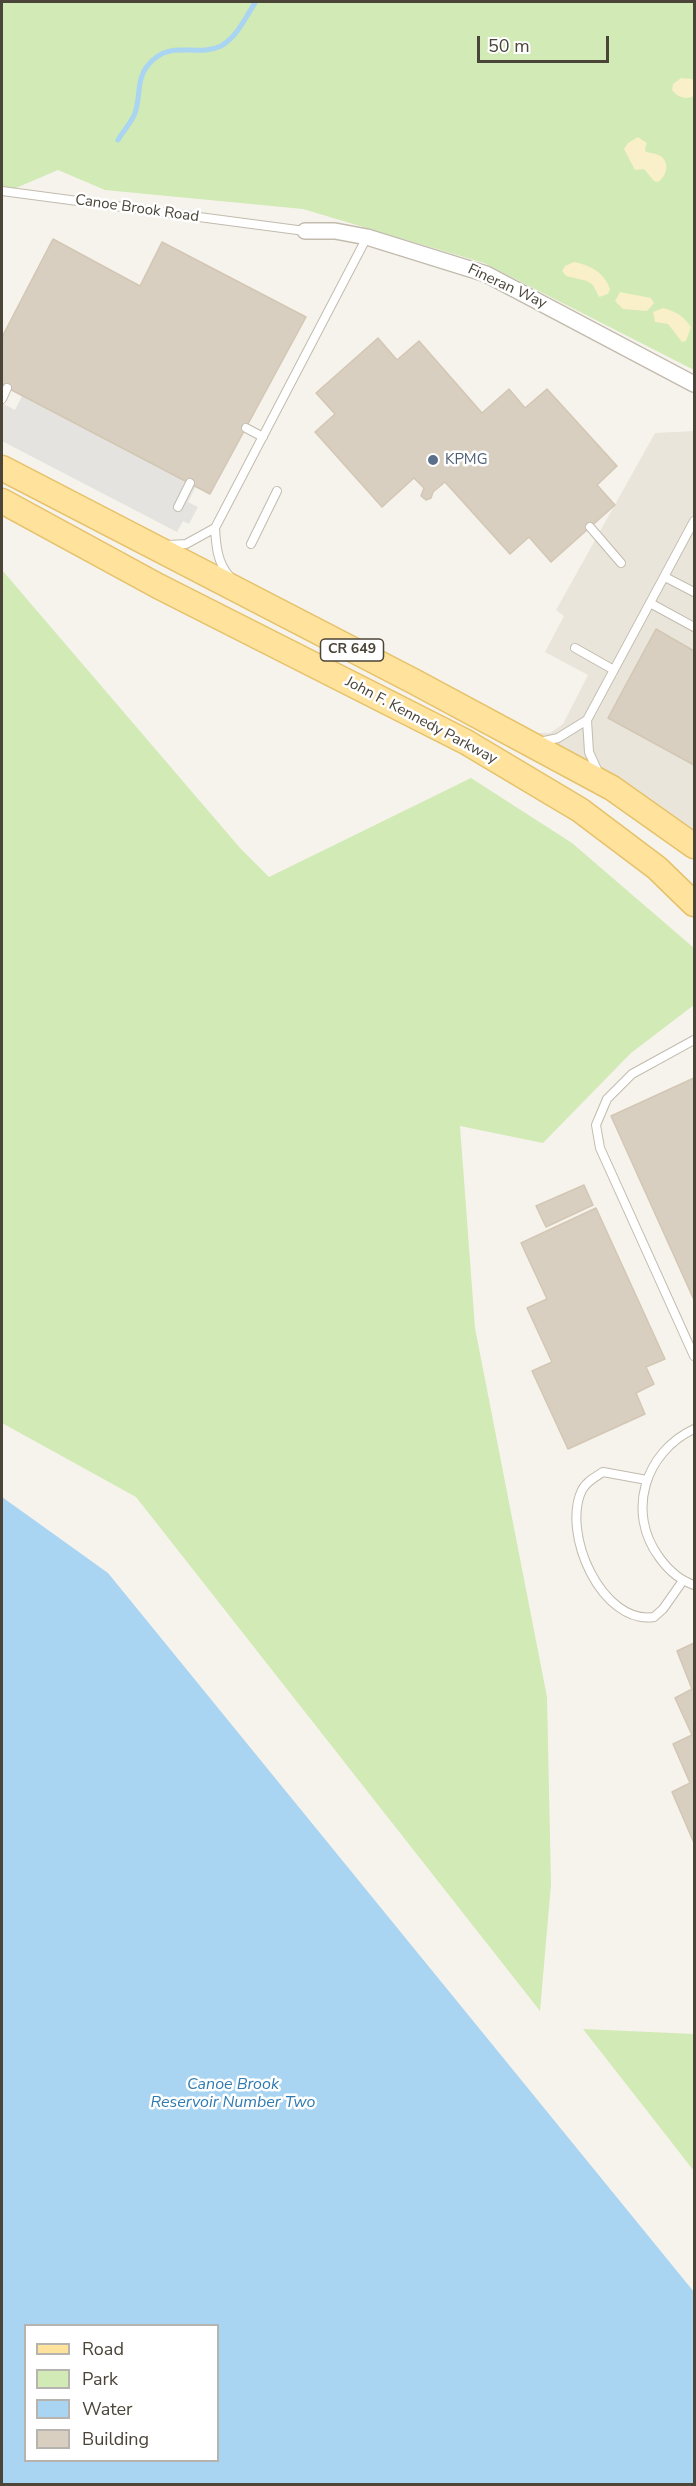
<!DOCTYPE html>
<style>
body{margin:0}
#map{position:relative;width:696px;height:2486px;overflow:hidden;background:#f6f3ec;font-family:"Nunito Sans",sans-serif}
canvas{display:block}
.frame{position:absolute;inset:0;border:3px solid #4b4439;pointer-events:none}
.legend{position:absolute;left:24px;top:2324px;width:195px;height:138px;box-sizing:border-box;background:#fff;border:2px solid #b7b4b0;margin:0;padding:8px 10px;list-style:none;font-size:18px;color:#4b4439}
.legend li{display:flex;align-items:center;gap:12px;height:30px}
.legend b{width:30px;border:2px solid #b7b4b0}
.scale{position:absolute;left:477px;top:36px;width:132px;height:27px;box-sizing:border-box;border:3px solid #4b4439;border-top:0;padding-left:8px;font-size:18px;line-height:21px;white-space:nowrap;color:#4b4439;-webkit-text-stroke:4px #fff;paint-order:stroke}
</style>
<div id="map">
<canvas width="696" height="2486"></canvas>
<div class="frame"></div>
<ul class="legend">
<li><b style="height:8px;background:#ffe39c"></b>Road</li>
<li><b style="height:16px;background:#d2eab5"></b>Park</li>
<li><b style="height:16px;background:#a9d4f2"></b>Water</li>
<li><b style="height:16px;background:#d8cfc1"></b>Building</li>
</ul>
<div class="scale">50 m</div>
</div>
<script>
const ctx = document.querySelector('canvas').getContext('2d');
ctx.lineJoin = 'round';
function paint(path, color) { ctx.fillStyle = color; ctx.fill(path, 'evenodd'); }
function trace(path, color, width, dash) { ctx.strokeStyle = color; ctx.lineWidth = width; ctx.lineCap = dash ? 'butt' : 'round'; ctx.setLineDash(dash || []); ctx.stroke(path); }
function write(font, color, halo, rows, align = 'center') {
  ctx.font = font + ' "Nunito Sans",sans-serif'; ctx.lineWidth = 5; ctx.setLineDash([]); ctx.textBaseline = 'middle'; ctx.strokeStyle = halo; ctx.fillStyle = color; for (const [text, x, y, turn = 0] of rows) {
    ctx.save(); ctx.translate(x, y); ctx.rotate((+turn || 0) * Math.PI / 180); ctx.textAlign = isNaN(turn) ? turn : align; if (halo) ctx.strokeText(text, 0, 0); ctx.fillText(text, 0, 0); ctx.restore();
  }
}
const residential = new Path2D(`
 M694,431V834L595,766L535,733H550L563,724L588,675L545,652L564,616L556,610L655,433Z`);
const green = new Path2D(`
 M2,2H694V370L484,263L303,209L105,190L58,170L2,194Z
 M2,570L240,848L269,877L471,778L572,843L694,948V1005L631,1053L543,1143L460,1126L475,1328L547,1697L551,1884L540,2011L136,1497L2,1423Z
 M583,2029L694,2034V2171Z`);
const sand = new Path2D(`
 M681,78L692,79L694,81V96C686,100 677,97 672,90L673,84Z
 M638,137L647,143L645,149L646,152C650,153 653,153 656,154C670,158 669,175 658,182L654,181L644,169L635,170L624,149L628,143Z
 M574,262C590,265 604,272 610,289L608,294L599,297L593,285L587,281L566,276L562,271L565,266Z
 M620,292L651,298L654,303L647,311L623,309L615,301Z
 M663,308C675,311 684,316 691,327L686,341L682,342L668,324L655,322L653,312Z`);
const parking = new Path2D(`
 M22,396L196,486L188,502L198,507L189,524L183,521L177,532L2,441V403L15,410Z`);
const water = new Path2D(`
 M2,1497L108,1573L694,2292V2484H2ZM26,2326H218V2460H26Z`);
const stream = new Path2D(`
 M118,140C123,131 132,122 135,113C141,96 136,80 148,65C170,38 196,58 221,46C237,37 245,18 255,3`);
const building = new Path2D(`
 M53,239L140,286L162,242L306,317L210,494L2,385V337Z
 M378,338L397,360L419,341L482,413L509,389L525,408L547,389L617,466L597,485L615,505L551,562L529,537L510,554L445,482L433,492L431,498L426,500L421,496L424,488L414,478L382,507L315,432L335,414L316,393Z
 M656,629L694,651V765L608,718Z
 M694,1078V1300L611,1116Z
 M584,1185L593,1205L546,1227L536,1206Z
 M596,1208L665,1359L646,1367L654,1384L636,1393L645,1414L568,1449L532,1371L552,1362L527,1308L547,1299L521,1243Z
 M694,1643V1843L672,1792L690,1783L673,1744L692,1735L675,1698L692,1689L677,1651Z`);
const lane = new Path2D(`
 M2,191L305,231
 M2,399L7,388
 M246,428L263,437
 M178,507L190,483
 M590,527L621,563
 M215,528C216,545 217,563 230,577
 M251,544L277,491
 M168,545L186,544L215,528L367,237
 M665,577L694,592
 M650,603L694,627
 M575,648L614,670
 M540,742L558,738L587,720
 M599,774L589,752L587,720L694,521
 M694,1040L632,1074L607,1099L596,1125L600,1148L694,1356
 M694,1429C645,1452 626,1512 659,1557C669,1571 679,1580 694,1585
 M647,1480L603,1472C595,1477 586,1482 582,1490C561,1533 602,1625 654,1617L663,1609L682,1582`);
const street = new Path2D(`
 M305,231H335L367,237L486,274L694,384`);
const primary = new Path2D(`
 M2,468L415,682L612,788L694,846
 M2,501L158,586L466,742L580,810L657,868L694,904`);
const markers = [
 [433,460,6,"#5c6f8a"]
];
const shields = [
 [352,650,63]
];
const shieldNames = [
 ["CR 649",352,650]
];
const streetNames = [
 ["Canoe Brook Road",137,209,8],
 ["Fineran Way",507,287,25],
 ["John F. Kennedy Parkway",421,721,28]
];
const serviceNames = [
 ["KPMG",445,460]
];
const waterNames = [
 ["Canoe Brook",233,2085],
 ["Reservoir Number Two",233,2103]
];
paint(residential, '#eae5da');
paint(green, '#d2eab5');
paint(sand, '#f9efc9');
paint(parking, '#e5e3e0');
paint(water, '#a9d4f2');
trace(stream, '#a9d4f2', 5);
paint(building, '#d8cfc1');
trace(building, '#d3c7b4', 1.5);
trace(lane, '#c2bbae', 10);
trace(street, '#c2bbae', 18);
trace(primary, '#e6c16a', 27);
trace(lane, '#fff', 8);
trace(street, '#fff', 15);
trace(primary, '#ffe39c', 24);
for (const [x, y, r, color] of markers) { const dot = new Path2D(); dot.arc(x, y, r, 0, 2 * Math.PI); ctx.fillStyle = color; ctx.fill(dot); trace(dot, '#fff', 2); }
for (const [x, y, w] of shields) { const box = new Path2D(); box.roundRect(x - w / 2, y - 11, w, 22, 4.5); ctx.fillStyle = '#fff'; ctx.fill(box); trace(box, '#4b4439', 1.5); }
write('bold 14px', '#4b4439', null, shieldNames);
write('15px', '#4b4439', '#fff', streetNames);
write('15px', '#4e5e75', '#fff', serviceNames, 'left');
write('italic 16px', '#2e7ab2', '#fff', waterNames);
</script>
